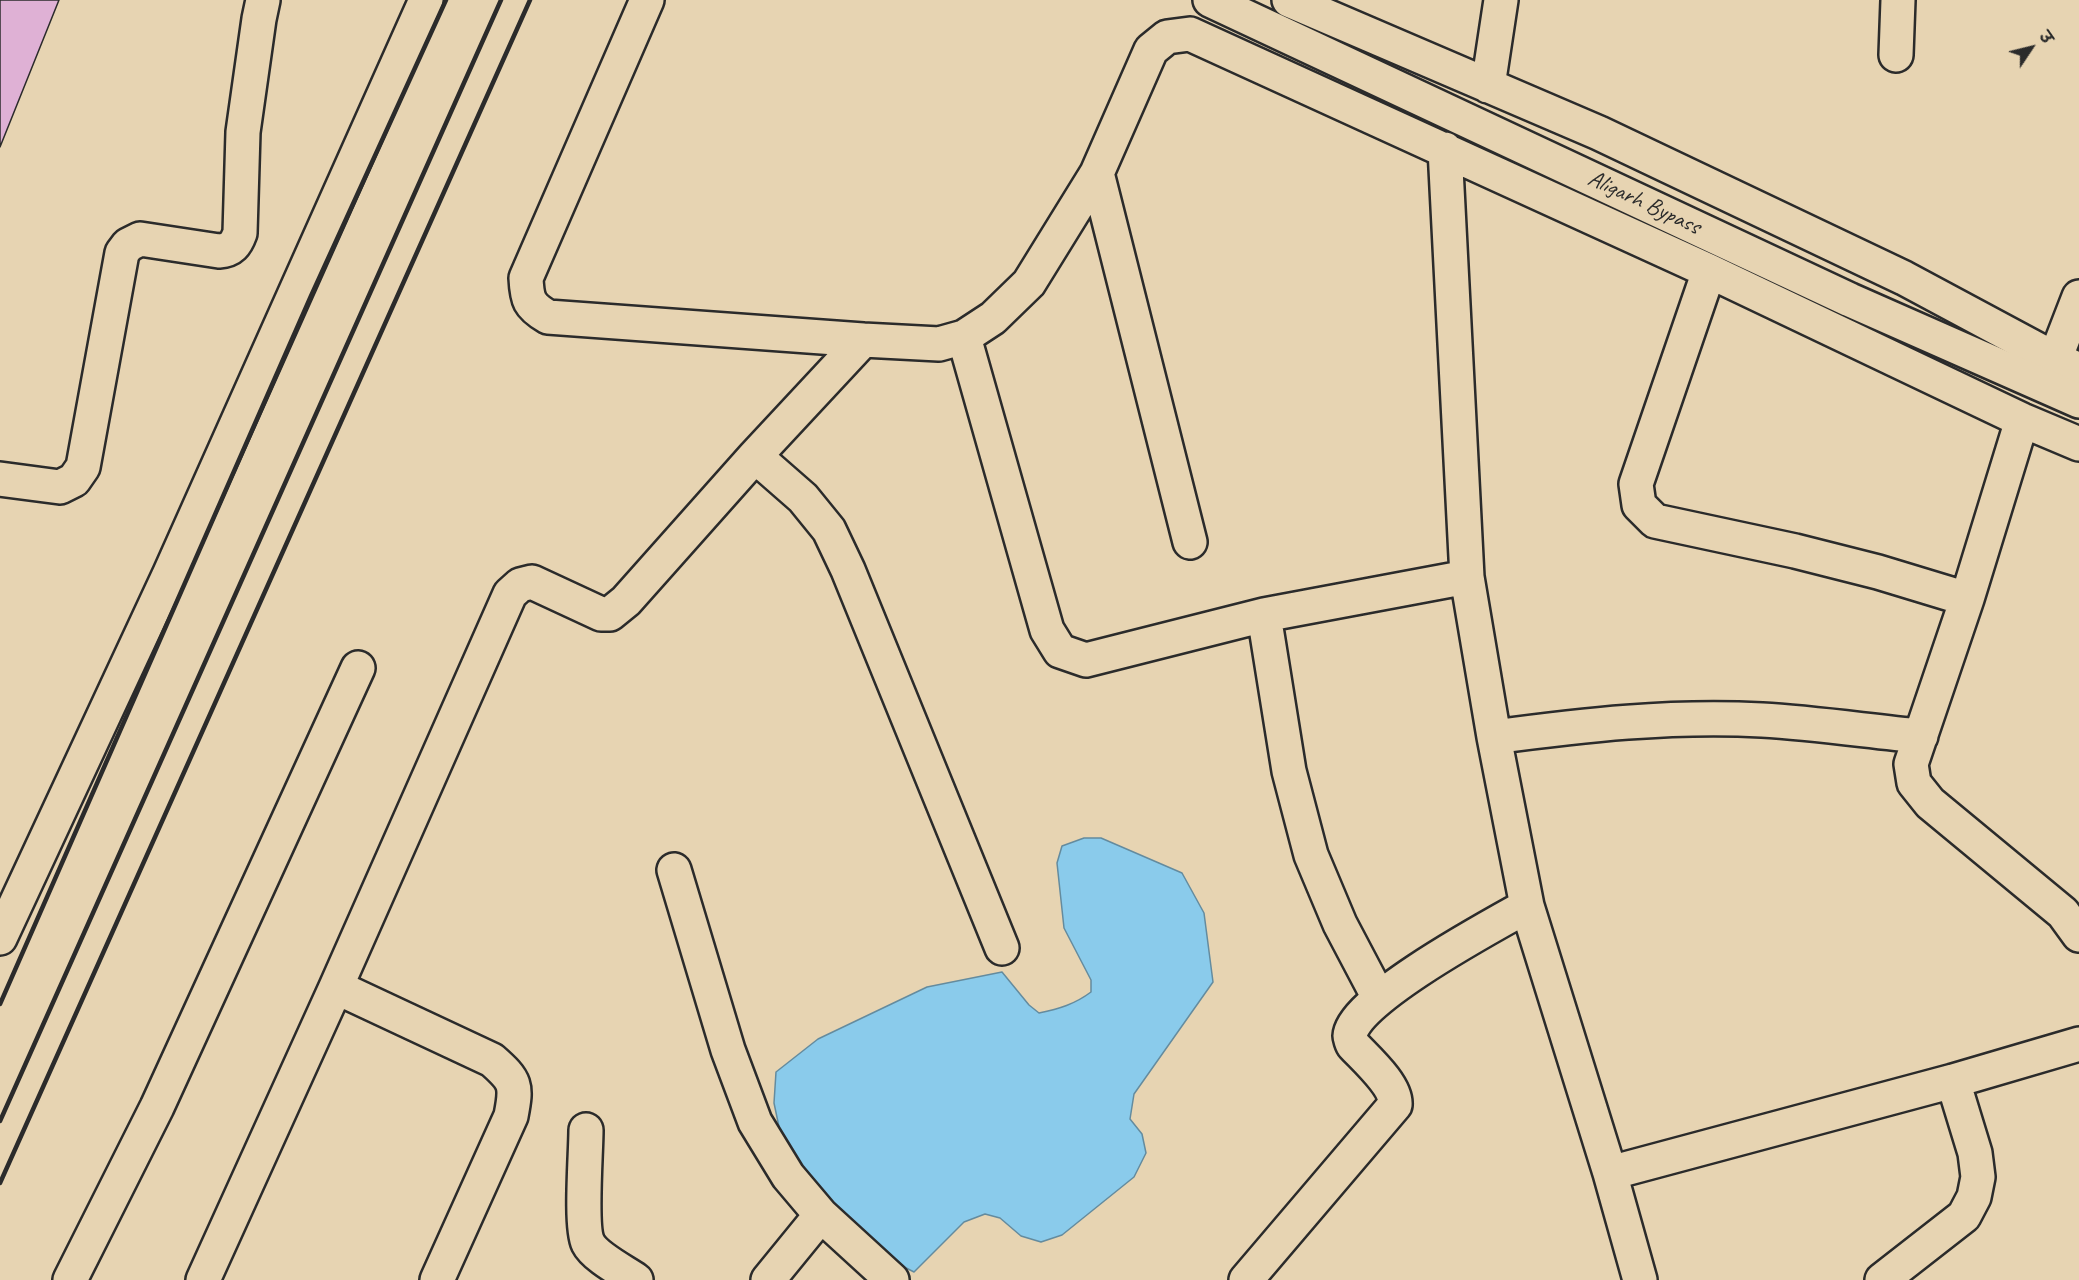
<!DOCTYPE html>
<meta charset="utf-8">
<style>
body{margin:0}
#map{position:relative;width:2079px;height:1280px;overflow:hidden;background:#e7d4b2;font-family:Caveat,"Playpen Sans Deva",sans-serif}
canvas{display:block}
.north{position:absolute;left:2001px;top:18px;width:60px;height:60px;-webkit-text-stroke:4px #e7d4b2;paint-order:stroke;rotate:55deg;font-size:16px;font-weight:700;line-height:24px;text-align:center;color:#2b2b2b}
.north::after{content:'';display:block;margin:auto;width:21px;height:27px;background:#2b2b2b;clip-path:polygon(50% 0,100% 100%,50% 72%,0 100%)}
</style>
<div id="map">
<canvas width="2079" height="1280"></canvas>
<div class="north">उ</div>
</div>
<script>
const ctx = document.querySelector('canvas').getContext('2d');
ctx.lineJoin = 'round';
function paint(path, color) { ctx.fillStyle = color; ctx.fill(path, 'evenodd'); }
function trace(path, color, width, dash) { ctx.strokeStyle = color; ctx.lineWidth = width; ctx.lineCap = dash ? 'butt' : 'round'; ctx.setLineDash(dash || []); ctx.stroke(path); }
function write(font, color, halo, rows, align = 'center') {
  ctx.font = font + ' Caveat,sans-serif'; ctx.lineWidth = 5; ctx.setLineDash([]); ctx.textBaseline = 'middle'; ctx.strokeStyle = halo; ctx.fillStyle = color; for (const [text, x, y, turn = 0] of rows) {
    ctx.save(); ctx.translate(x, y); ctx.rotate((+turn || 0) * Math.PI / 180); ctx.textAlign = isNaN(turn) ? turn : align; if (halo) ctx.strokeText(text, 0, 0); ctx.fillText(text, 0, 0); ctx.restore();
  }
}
const water = new Path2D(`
 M1084,838H1101L1182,873L1204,913L1213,982L1134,1094L1130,1119L1142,1134L1146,1153L1134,1177L1062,1235L1041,1242L1021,1236L1000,1218L985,1214L964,1222L914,1272L877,1253L826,1201L783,1146L774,1103L776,1072L818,1039L927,987L1002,972L1029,1005L1039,1013C1059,1009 1075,1004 1091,992V980L1064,928L1057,863L1062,846Z`);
const building = new Path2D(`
 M0,0H59L0,147Z`);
const minor = new Path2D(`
 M647,0L526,278C527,300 529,306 548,317L863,340
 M1289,0L1599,133L1904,278L2055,359L2079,370
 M1896,55L1898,0
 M1488,86L1501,0
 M1445,149L1467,577L1494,737L1527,906L1610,1173L1640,1280
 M1097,173L1190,542
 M1709,271L1636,484L1639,505L1655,521L1795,551L1878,572L1967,599
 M964,337L1047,630L1060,651L1086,660L1264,615L1467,577
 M2055,359L2079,297
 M2022,420L1967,599L1911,764L1914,783L1930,803L2063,913L2079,935
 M0,479L60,487L74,480L83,467L122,253L128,245L140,239L219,251C232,250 236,244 240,233L243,132L259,19L263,0
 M1264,615L1289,771L1311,855L1340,924L1379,998
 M1494,737C1583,725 1672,715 1762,720C1815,723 1868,731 1921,736
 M674,870L728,1050L755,1122L788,1176L821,1215L892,1280
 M0,938L170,573L426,0
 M1002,948L848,570L829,530L803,498L755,456L863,340L939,344L964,337L993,318L1029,283L1097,173L1151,50L1167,37L1190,34L1709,271L2022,420L2079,444
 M336,987L492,1060C516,1081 517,1085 511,1116L437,1280
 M586,1130C586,1153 580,1226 588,1243C595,1257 623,1271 636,1280
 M1610,1173L1953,1081L2079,1044
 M70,1280L157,1107L358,668
 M203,1280L336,987L510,594L520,585L532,582L601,614H610L626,601L755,456
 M768,1280L821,1215
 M1246,1280L1395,1105C1397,1086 1366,1059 1353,1045C1352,1044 1350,1037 1350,1036C1351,1001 1495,924 1527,906
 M1882,1280L1964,1216L1974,1197L1978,1177L1975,1153L1953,1081`);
const secondary = new Path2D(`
 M1210,0L1850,300L2079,401`);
const rail = new Path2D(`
 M0,1004L311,296L446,0
 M0,1121L501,0
 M0,1183L530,0`);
const streetNames = [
 ["Aligarh Bypass",1644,203,25]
];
paint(water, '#8acbeb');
trace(water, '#648b9e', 1.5);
paint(building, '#dfb1d5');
trace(building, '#2b2b2b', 1.5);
trace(minor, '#2b2b2b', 38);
trace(secondary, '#2b2b2b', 38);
trace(minor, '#e7d4b2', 33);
trace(secondary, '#e7d4b2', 33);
trace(rail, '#2b2b2b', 4.5);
write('24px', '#2b2b2b', '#e7d4b2', streetNames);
</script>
